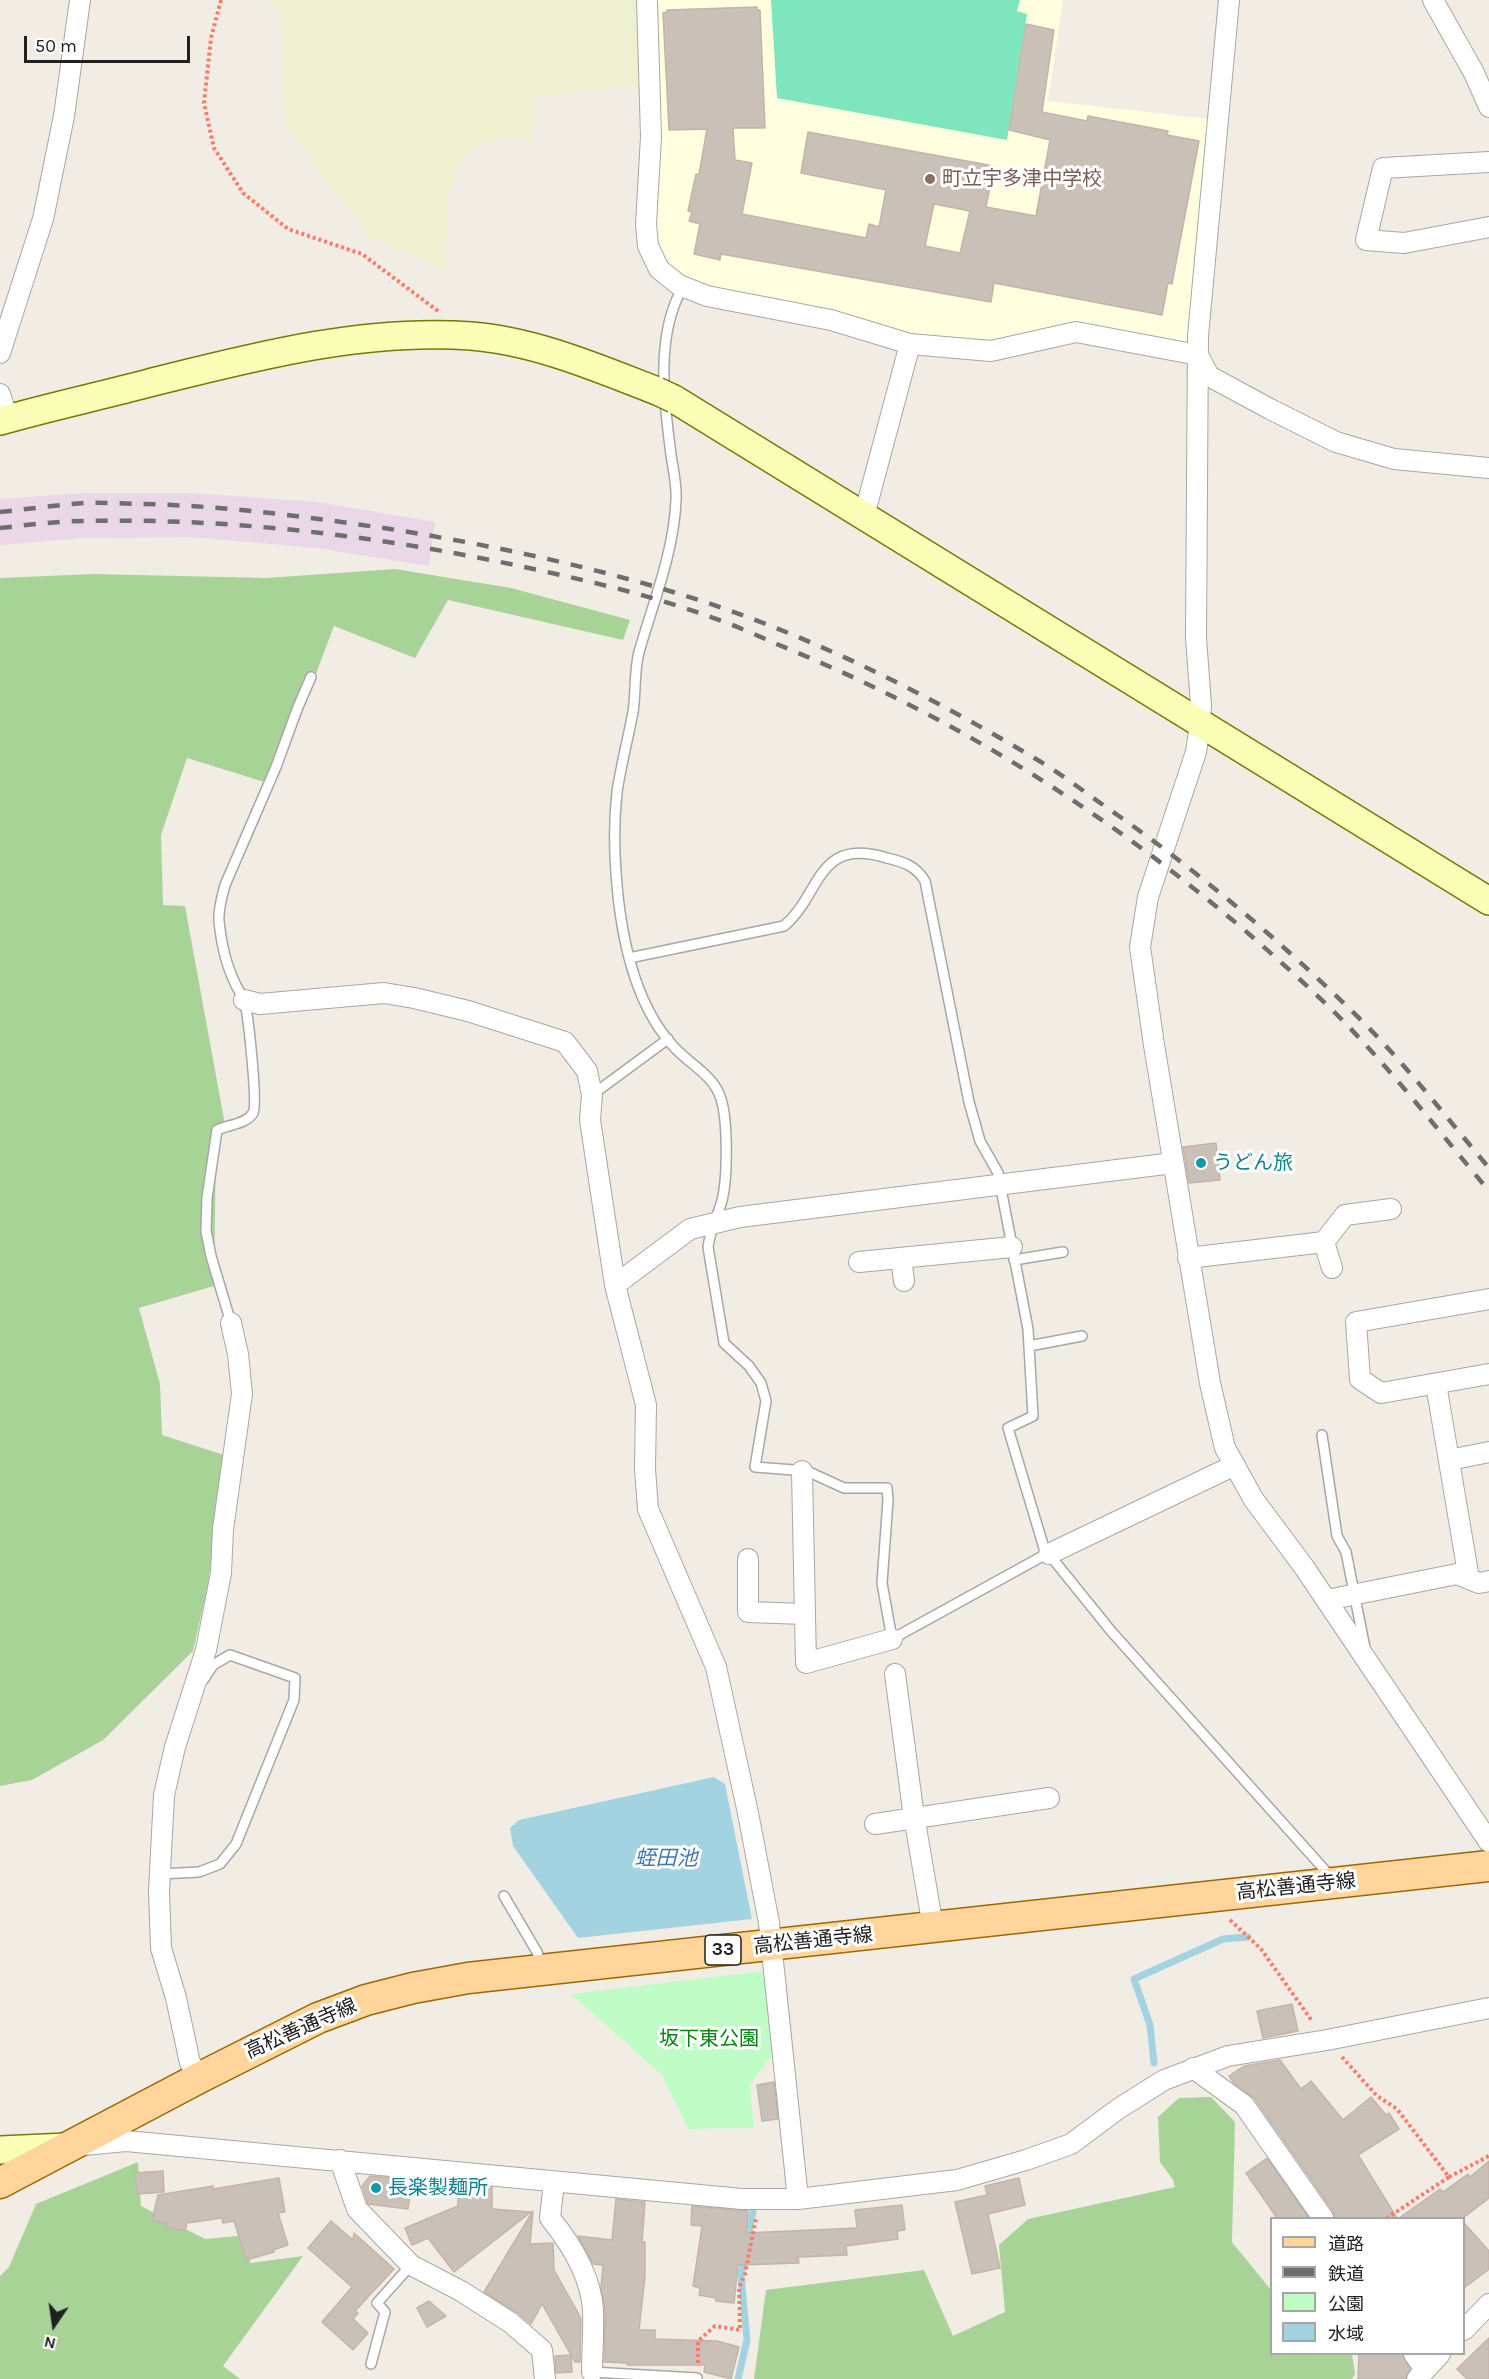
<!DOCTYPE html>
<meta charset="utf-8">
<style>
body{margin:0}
#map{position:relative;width:1489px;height:2379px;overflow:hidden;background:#f1ede5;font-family:Karla,"Noto Sans JP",sans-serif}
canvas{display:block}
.legend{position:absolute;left:1270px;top:2217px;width:195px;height:138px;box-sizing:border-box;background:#fff;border:2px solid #a6a6a6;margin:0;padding:8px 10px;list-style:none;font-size:18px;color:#202020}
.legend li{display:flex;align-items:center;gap:12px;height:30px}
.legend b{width:30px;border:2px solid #a6a6a6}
.north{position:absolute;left:24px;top:2295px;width:60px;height:60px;-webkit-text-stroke:4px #fff;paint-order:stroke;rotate:193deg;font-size:16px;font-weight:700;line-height:24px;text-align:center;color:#202020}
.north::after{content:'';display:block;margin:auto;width:21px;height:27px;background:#202020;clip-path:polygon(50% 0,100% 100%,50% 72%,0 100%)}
.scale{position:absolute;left:24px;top:36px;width:166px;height:27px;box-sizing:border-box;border:3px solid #202020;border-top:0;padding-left:8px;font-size:18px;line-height:21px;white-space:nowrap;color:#202020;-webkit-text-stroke:4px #fff;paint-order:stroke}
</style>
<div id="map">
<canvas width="1489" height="2379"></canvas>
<ul class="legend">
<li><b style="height:8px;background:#ffd59c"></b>道路</li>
<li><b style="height:8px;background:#6e6e6e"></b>鉄道</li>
<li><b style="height:16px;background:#c0fdc6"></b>公園</li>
<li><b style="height:16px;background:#a3d3e1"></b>水域</li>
</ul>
<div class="north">N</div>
<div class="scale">50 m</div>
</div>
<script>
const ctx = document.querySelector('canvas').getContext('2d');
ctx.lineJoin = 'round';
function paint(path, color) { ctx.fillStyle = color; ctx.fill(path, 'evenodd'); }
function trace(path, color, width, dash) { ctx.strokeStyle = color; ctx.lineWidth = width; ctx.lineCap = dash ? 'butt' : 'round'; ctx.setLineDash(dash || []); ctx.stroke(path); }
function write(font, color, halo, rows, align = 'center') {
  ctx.font = font + ' Karla,"Noto Sans JP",sans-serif'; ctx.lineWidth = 6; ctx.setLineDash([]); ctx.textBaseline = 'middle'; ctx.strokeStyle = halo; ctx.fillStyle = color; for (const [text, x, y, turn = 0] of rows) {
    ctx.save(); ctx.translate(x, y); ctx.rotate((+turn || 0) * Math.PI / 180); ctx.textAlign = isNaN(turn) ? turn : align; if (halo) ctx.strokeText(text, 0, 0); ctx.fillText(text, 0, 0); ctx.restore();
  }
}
const industrial = new Path2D(`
 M86,493H190L317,502L435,522L429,566L317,548L190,537L82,538L0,545V499Z`);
const education = new Path2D(`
 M656,0H1063L1048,101L1209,119L1188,343L1077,323L995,339L967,338L934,341L713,287L673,272L665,264L655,237Z`);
const farmland = new Path2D(`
 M267,0H638L643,85L537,96L533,142L511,137L482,144L464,155L454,174L448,196L445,270L370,237L285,126L281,19Z`);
const forest = new Path2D(`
 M395,569L511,588L630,620L623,640L448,600L415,658L334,626L274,785L187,758L161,835L163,905L185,906L225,1125L216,1144L214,1286L139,1308L160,1384L162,1435L224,1455L208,1585L193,1651L103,1740L32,1780L0,1786V578L94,574L266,578Z
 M1211,2097L1235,2122L1232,2242L1271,2290L1272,2354H1352L1355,2374L1352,2379H754L766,2290L924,2270L953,2336L1005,2312L999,2245L1028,2219L1175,2187L1173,2180L1160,2162L1158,2117L1179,2098Z
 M138,2162L141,2206L205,2239L247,2235L250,2263L303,2256L223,2366L240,2379H0V2276L9,2267L36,2204Z`);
const park = new Path2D(`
 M763,1971L775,2051L750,2085L754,2128L688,2129L662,2075L571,1994Z`);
const pitch = new Path2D(`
 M771,0H1020L1017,11L1027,14L1007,140L777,98Z`);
const water = new Path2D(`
 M714,1777L725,1784L752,1919L578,1938L513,1846L510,1828L519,1820Z`);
const stream = new Path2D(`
 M1154,2063L1150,2025L1134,1979L1223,1939L1248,1937
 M747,2242L754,2206
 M738,2379L747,2340L741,2275L745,2256`);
const building = new Path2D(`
 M757,7V10H760L765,128H733L735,160L752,163L742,214L866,238L869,224L879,227L886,190L801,173L808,132L994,166L986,207L1036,216L1050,140L1009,130L1026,24L1054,30L1042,112L1087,121L1088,116L1168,131L1167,135L1199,141L1172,284L1168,283L1162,315L994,283L991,302L721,254L720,260L694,254L700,224L689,221L692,212L688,211L696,174H699L707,129L669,130L663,13L667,12V10ZM934,204L970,211L960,253L925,246Z
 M1216,1143L1220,1180L1189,1183L1183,1147Z
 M1292,2004L1298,2031L1263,2038L1257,2011Z
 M1280,2060L1301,2089L1311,2081L1343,2120L1371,2097L1386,2115L1389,2113L1399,2129L1358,2155L1397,2218H1335L1333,2211L1254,2098L1234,2083L1229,2076L1244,2066Z
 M774,2082L778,2119L762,2121L757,2085Z
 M1267,2158L1309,2218H1277L1246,2173Z
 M1489,2161V2198L1463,2218H1399L1440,2189L1443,2192L1468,2174L1470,2177Z
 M163,2171L164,2192L137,2194L135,2173Z
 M370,2176L393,2178V2181L412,2184L408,2209L368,2204L362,2186Z
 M279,2178L285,2212L278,2213L288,2245L273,2250L274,2252L246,2260L234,2221L223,2223L222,2218L187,2223L185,2231L166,2227L167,2223L152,2221L158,2195L213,2186V2189Z
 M1019,2178L1025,2205L988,2214L1000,2268L972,2274L955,2202L987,2195L985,2186Z
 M458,2184L492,2187V2209L531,2212L454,2272L428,2238L412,2245L405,2228L458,2206Z
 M616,2199L645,2202L642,2242H645V2276L639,2330H655V2339L717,2341L739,2347L731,2379L704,2372L705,2365H627V2363L604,2362L605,2310L601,2288L603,2265L593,2264L578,2236L612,2240Z
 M902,2205L905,2230L897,2231L898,2239L846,2246L847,2255L798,2257L799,2263L738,2265L734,2303L716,2301V2298L699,2295L700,2288L693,2286L702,2226L691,2225L692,2206L748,2211L746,2233L857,2228L855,2210Z
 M533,2211L530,2244L553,2243L554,2270L581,2318L580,2362H575L571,2355L572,2372L556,2373L555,2356L571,2355L542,2304L531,2324L518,2313L484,2292Z
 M331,2221L353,2240L354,2233L394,2269L355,2311L358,2313L353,2319L368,2333L353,2350L322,2322L352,2287L308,2248Z
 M1464,2223L1489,2251V2269L1464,2288Z
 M429,2301L446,2316L427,2327L417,2308Z
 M1489,2338V2379H1467L1457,2369Z
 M1359,2354H1402L1410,2369L1405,2379H1358Z`);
const path = new Path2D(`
 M221,0L211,38L204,103L214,148L243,193L288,229L362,254L438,311
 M1230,1920L1261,1949L1312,2021
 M1342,2057L1377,2096L1397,2109L1449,2177L1387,2218
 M1449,2177L1489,2156
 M698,2363V2341L715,2326L740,2330L739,2288L745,2274L756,2218`);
const lane = new Path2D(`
 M683,287C655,334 664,402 671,455C673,469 677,485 676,500C674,552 653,603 639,652C634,671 636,693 633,712C628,739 621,765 617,792C614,819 614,846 616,873C620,931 633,1003 674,1047C689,1064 714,1075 721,1099C728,1121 728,1182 721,1204C716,1219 710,1231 708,1247L724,1343L749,1366L761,1383L766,1401L755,1467L807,1471L844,1488H887L888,1500L882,1583L892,1639L1041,1557L1049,1554
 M629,958L784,926C822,894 816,836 887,858C904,862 916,866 925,881L969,1102L980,1141L998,1173L1028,1329L1033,1416L1008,1428L1044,1548L1111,1631L1331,1877
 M592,1095L668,1039
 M1014,1260L1063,1252
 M231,1323L211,1256L206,1231L207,1198L217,1130C227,1125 247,1124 253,1113C258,1104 248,1012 244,999C242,994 237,989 235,983C226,965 221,941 219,921C218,910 222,896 225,885L276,767L298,707L311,677
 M1029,1346L1082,1336
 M1322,1435L1337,1536L1346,1552L1365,1648
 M160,1874L199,1872L220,1864L236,1844L294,1700L295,1678L230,1655L213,1665L204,1679
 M504,1896L537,1952L541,1965
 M371,2364L385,2312L377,2303L411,2265
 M592,2372L697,2378`);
const street = new Path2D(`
 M647,0L651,137L646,224L648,246L659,269L679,285L707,296L831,320L910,344L991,351L1076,332L1198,355L1209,376L1270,409L1336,442L1394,459L1489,468
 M1229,0L1198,336L1196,638L1201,705L1200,724L1196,752L1148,897L1140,947L1154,1045L1210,1383L1225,1448L1254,1500L1304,1567L1489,1842
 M1433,0L1474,73L1489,107
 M1489,162L1383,168L1366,240L1404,243L1489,227
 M0,353L43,219L64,116L80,0
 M0,394L8,419
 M864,516L910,344
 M244,1000L260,1004L384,993L414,998L468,1011L565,1042L587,1071L592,1095L590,1120L615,1285L646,1405L645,1469L648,1509L716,1667L748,1813L769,1923L798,2199
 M1324,1242L1345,1215L1391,1209
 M901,1258L904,1281
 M1188,1258L1324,1242L1332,1268
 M859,1262L1012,1247
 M615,1285L690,1229L740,1217L1173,1163
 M1489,1299L1356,1322L1360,1379L1381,1393L1489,1374
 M1436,1384L1469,1579
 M1449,1460L1489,1452
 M802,1471L806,1663L892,1639
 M1049,1554L1235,1465
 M748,1559V1612L804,1614
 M1327,1600L1457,1574L1479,1583L1489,1581
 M895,1674L913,1810L933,1927
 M875,1824L1049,1798
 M1193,2068L1244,2105L1323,2218
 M201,2077L190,2063L176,1998L161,1948L159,1891L164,1795L175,1747L206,1650L221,1573L223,1529L242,1394L238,1354L231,1323
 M84,2145L126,2141L742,2199H798L957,2180L1026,2160L1071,2144L1118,2109L1164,2080L1228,2056L1327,2040L1489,2008
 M340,2160L357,2209L411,2265L461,2291L511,2323L542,2350L545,2379
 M554,2182L550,2218C571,2244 591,2276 593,2310C594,2331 592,2352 592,2372
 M1464,2330L1489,2304
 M1414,2354L1425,2369
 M1417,2379L1440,2354`);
const secondary = new Path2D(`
 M674,399L1489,901
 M0,421C49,407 100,396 149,383C253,357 363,328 471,336C535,341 598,368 657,391
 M0,2150L67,2147`);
const primary = new Path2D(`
 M0,2183L201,2077L318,2018L366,2000L413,1988L468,1978L1489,1866`);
const rail = new Path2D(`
 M0,512C28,509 57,505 85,503C104,502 125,504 144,504C227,506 309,517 390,529C485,544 581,564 673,592C800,630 922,691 1036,759C1060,773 1083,791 1106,807C1197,870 1282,942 1361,1020C1407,1066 1447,1118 1489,1168
 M0,528C28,525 57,521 85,521C228,518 370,535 510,564C576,578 644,593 708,616C732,624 756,635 779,645C987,730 1164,849 1326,1004C1385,1061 1436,1128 1489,1191`);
const secondaryBridge = new Path2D(`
 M657,391L674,399`);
const markers = [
 [930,179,6,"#8d6e63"],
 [1201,1163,6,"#0f9aa8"],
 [376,2188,6,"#0f9aa8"]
];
const shields = [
 [723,1950,36]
];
const shieldNames = [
 ["33",723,1950]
];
const educationNames = [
 ["町立宇多津中学校",942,179]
];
const cultureNames = [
 ["うどん旅",1213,1163],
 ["長楽製麺所",388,2188]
];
const streetNames = [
 ["高松善通寺線",1296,1887,-6],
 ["高松善通寺線",813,1941,-6],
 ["高松善通寺線",301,2029,-24]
];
const parkNames = [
 ["坂下東公園",709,2039]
];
const waterNames = [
 ["蛭田池",666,1859]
];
paint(industrial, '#ead7e7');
paint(education, '#ffffe0');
paint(farmland, '#eef1d0');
paint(forest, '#a8d397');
paint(park, '#c0fdc6');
paint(pitch, '#7ee5be');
paint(water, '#a3d3e1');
trace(stream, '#a3d3e1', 7);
paint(building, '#c9c0b8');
trace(building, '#c4b4a7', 1.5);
trace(lane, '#a7a7a7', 12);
trace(street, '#a7a7a7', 22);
trace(secondary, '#6f7d00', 30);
trace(primary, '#9b6900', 33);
trace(path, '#ff7968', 4, [3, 3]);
trace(lane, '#fff', 9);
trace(street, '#fff', 20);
trace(secondary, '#fafeb6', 27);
trace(primary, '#ffd59c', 30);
trace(rail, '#6e6e6e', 4.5, [12, 12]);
trace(secondaryBridge, '#6f7d00', 30, []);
trace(secondaryBridge, '#fafeb6', 27);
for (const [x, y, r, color] of markers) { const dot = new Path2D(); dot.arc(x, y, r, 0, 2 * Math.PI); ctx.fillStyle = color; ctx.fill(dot); trace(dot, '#fff', 2); }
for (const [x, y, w] of shields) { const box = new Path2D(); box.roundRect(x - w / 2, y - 15, w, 30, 4.5); ctx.fillStyle = '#fff'; ctx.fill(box); trace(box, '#202020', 1.5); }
write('bold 18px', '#202020', null, shieldNames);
write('20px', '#785e54', '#fff', educationNames, 'left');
write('20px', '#0d838f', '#fff', cultureNames, 'left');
write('20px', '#202020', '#fff', streetNames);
write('20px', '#048710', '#fff', parkNames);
write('italic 21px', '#4278af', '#fff', waterNames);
</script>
